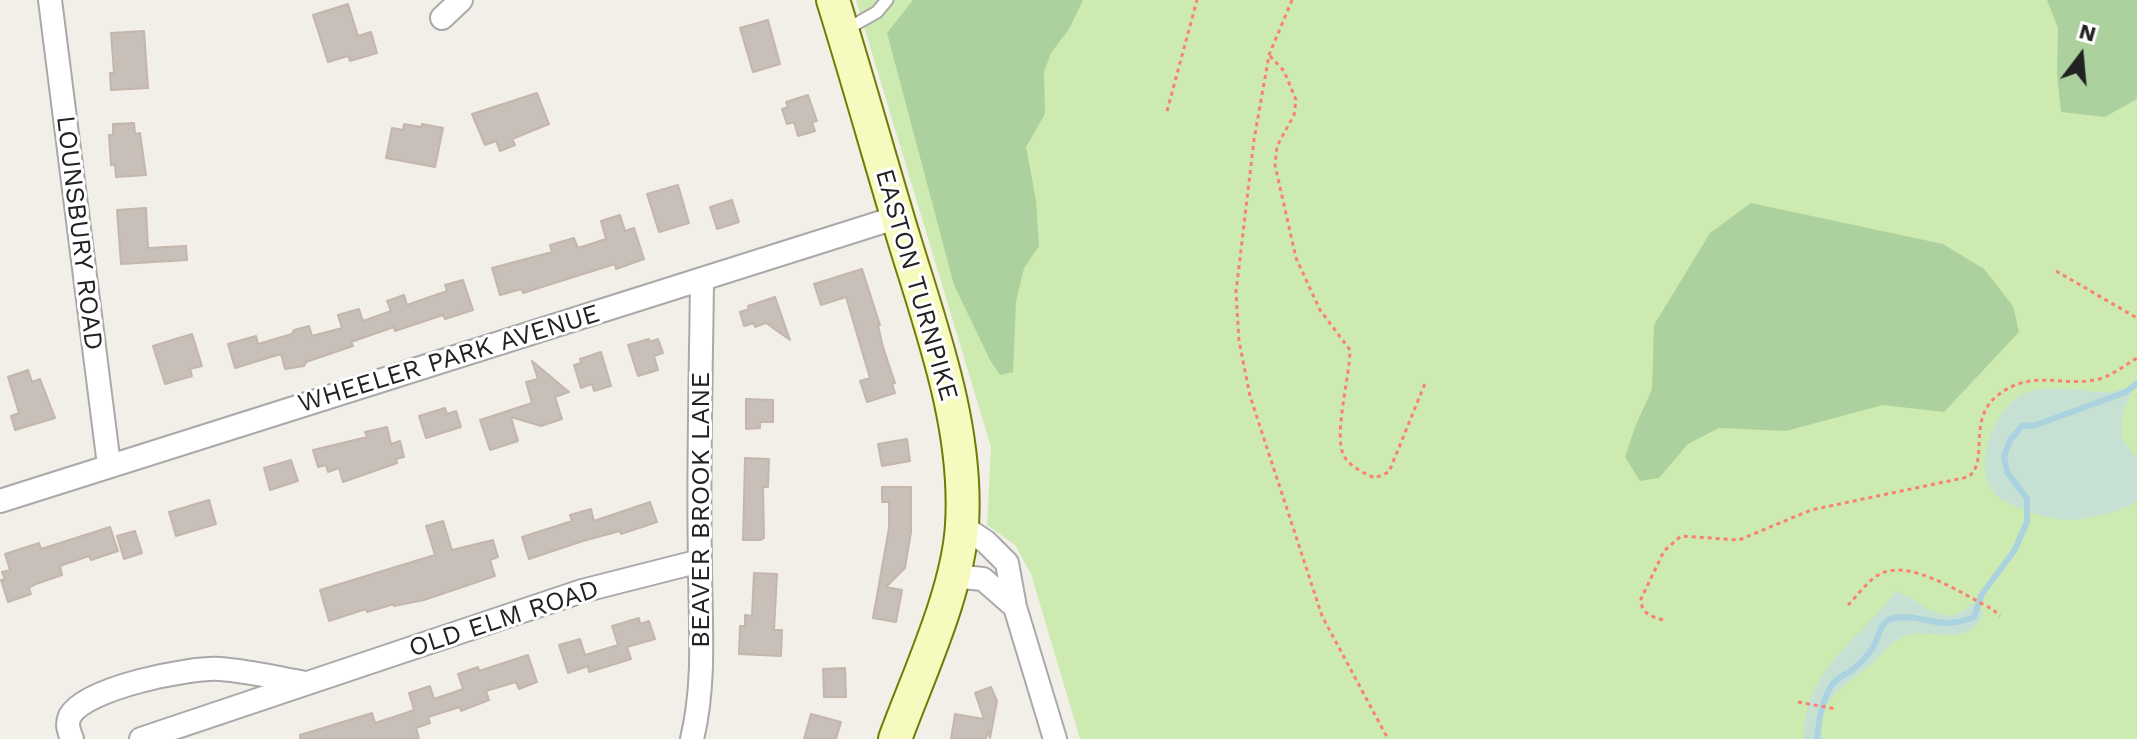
<!DOCTYPE html>
<style>
body{margin:0}
#map{position:relative;width:2137px;height:739px;overflow:hidden;background:#f2efe9;font-family:"Work Sans",sans-serif}
canvas{display:block}
.north{position:absolute;left:2041px;top:16px;width:80px;height:80px;-webkit-text-stroke:6px #fff;paint-order:stroke;rotate:16deg;font-size:22px;font-weight:700;line-height:32px;text-align:center;color:#222}
.north::after{content:'';display:block;margin:auto;width:28px;height:36px;background:#222;clip-path:polygon(50% 0,100% 100%,50% 72%,0 100%)}
</style>
<div id="map">
<canvas width="2137" height="739"></canvas>
<div class="north">N</div>
</div>
<script>
const ctx = document.querySelector('canvas').getContext('2d');
ctx.lineJoin = 'round';
function paint(path, color) { ctx.fillStyle = color; ctx.fill(path, 'evenodd'); }
function trace(path, color, width, dash) { ctx.strokeStyle = color; ctx.lineWidth = width; ctx.lineCap = dash ? 'butt' : 'round'; ctx.setLineDash(dash || []); ctx.stroke(path); }
function write(font, color, halo, rows, align = 'center') {
  ctx.font = font + ' "Work Sans",sans-serif'; ctx.lineWidth = 6; ctx.setLineDash([]); ctx.textBaseline = 'middle'; ctx.strokeStyle = halo; ctx.fillStyle = color; for (const [text, x, y, turn = 0] of rows) {
    ctx.save(); ctx.translate(x, y); ctx.rotate((+turn || 0) * Math.PI / 180); ctx.textAlign = isNaN(turn) ? turn : align; if (halo) ctx.strokeText(text, 0, 0); ctx.fillText(text, 0, 0); ctx.restore();
  }
}
const grass = new Path2D(`
 M856,0H2137V739H1080L1031,574L1015,545L987,525L991,447Z`);
const forest = new Path2D(`
 M913,0H1083L1069,29L1051,53L1044,72L1045,114L1026,147L1036,200L1039,246L1024,268L1016,302L1013,372L1000,375L990,360L954,285L887,33Z
 M2047,0H2137V99L2105,117L2061,112L2057,74L2058,28Z
 M1751,203L1943,244L1984,269L2013,306L2019,332L1944,412L1883,405L1786,431L1719,428L1688,444L1659,478L1640,481L1625,457L1635,427L1652,389L1654,325L1710,233Z`);
const wetland = new Path2D(`
 M2134,386C2123,414 2110,433 2137,457V501C2120,513 2087,519 2067,520C2051,520 2010,507 1998,497C1968,472 1994,401 2031,391C2050,385 2083,392 2104,392C2114,392 2124,388 2134,386Z
 M1896,591C1921,599 1946,633 1972,603L1984,612C1967,650 1938,628 1908,635C1893,639 1884,652 1874,662C1852,681 1810,702 1824,739H1804C1803,669 1859,641 1896,591Z`);
const stream = new Path2D(`
 M1817,739C1819,720 1821,702 1832,685C1836,678 1845,675 1852,670C1859,665 1868,655 1873,647C1880,636 1879,621 1894,618C1924,613 1938,632 1974,617L1982,594L2014,551L2027,522V499L2007,472L2004,456L2011,439L2022,426L2036,425L2126,392L2137,383`);
const building = new Path2D(`
 M348,4L358,36L371,32L377,53L350,61L348,56L328,62L313,15Z
 M768,20L780,64L753,72L740,28Z
 M144,31L148,88L111,90L110,73H114L111,33Z
 M537,93L549,124L512,139L515,145L500,151L496,141L485,145L472,114Z
 M808,95L817,121L812,122L815,131L798,136L794,122L787,124L782,109L788,107L786,102Z
 M134,123L135,134L140,133L146,175L116,177L115,164L111,165L109,135H113V124Z
 M404,124L421,127L422,124L443,128L435,167L386,158L392,128L403,130Z
 M678,185L689,223L659,232L647,194Z
 M732,200L739,222L717,229L710,207Z
 M146,208L148,248L186,246L187,260L121,264L117,210Z
 M620,215L625,231L634,228L644,259L616,269L615,264L523,293L522,289L500,295L492,268L552,252L550,245L574,238L578,248L606,239L601,221Z
 M862,269L880,325L878,326L883,347L895,383L892,384L895,393L867,402L860,381L870,378L846,297L821,305L814,284Z
 M463,280L473,310L445,319L443,315L395,331L394,327L351,342L353,346L306,362L304,366L285,369L281,354L235,368L228,344L256,336L258,344L292,334L294,330L309,326L312,336L342,328L338,315L359,309L363,321L391,311L387,301L404,295L407,305L447,291L445,285Z
 M775,297L790,340L766,323L755,327L754,323L744,326L740,312L749,309L748,306Z
 M192,334L202,366L190,369L192,376L165,384L153,346Z
 M649,339L650,342L658,339L663,353L654,356L658,370L638,376L628,345Z
 M601,352L611,386L594,391L592,384L581,388L574,365L581,363L580,359Z
 M532,361L569,392L555,397L562,419L541,426L511,417L518,441L490,450L480,420L532,403L526,382L538,379Z
 M28,370L32,382L40,379L55,418L15,430L11,416L19,413L8,377Z
 M746,399L773,400V422H760V428L746,429Z
 M445,408L447,414L456,411L461,427L426,438L419,416Z
 M387,427L391,444L400,441L404,457L396,459L397,463L343,482L339,468L328,472L326,465L318,467L313,450L367,437L365,432Z
 M907,439L910,461L882,466L878,444Z
 M745,458L769,459L768,487H763L764,538L760,540H743Z
 M291,460L298,481L270,490L264,468Z
 M882,487H911V532L905,568L886,587L902,590L896,622L873,618L889,528V502H882Z
 M209,500L216,524L176,536L169,512Z
 M650,502L657,522L621,534L620,531L583,541L529,559L522,537L572,521L570,515L591,509L594,521Z
 M443,521L452,550L493,540L498,557L490,560L495,576L424,600L394,606V604L367,612L366,609L329,621L320,590L435,555L426,526Z
 M110,527L118,551L91,560L89,556L60,566L62,575L36,584L29,588L31,594L8,602L1,580L5,579L2,572L10,570L5,554L39,543L41,549Z
 M135,531L142,553L124,559L117,536Z
 M754,573L777,574L774,630H782L781,656L739,654L740,626H745V615L752,616Z
 M639,618L640,624L649,621L655,639L627,647L631,659L589,672L588,666L568,673L559,645L580,639L585,655L618,645L612,626Z
 M528,655L537,682L519,689L516,682L486,691L489,700L461,711L460,707L428,717L430,723L416,728L419,739H300V735L372,713L375,723L406,713L414,710L409,693L430,686L434,699L463,689L458,674L478,667L479,671Z
 M845,668L846,697H824L823,669Z
 M991,687L997,701L990,738L988,731L986,739H951L955,714L984,719L975,693Z
 M811,714L841,722L836,739H804Z`);
const path = new Path2D(`
 M1292,0L1269,55L1254,140L1236,292L1239,341L1250,396L1322,616L1388,739
 M1270,56L1284,71L1296,100L1294,115L1277,146L1275,165L1296,258L1320,310L1350,350C1350,376 1333,436 1344,456C1350,467 1364,473 1375,478L1389,472L1426,381
 M1167,111L1197,0
 M2056,271L2137,318
 M1848,605C1858,595 1868,580 1880,574C1910,558 1964,595 1992,609L2000,616
 M1663,620C1650,616 1641,613 1641,599L1664,551L1681,536L1739,540L1811,510L1968,477C1990,462 1966,420 1998,395C2033,368 2063,388 2099,379C2113,375 2125,365 2137,358
 M1798,702L1836,709`);
const lane = new Path2D(`
 M847,29L877,12L887,0`);
const street = new Path2D(`
 M50,0L109,465
 M442,18L461,0
 M0,501L898,217
 M962,526L986,542L1007,563L1015,607L1055,739
 M952,576L983,579L1015,607
 M72,739C69,731 66,725 70,716C85,688 189,667 220,669C248,671 277,678 305,683
 M141,739L582,591L700,561
 M692,739C706,681 700,621 700,562C698,468 701,374 702,280`);
const secondary = new Path2D(`
 M833,0C858,80 880,160 904,239C932,331 968,427 962,525C958,592 918,676 895,739`);
const streetNames = [
 ["LOUNSBURY ROAD",79,233,83],
 ["EASTON TURNPIKE",916,285,74],
 ["WHEELER PARK AVENUE",449,359,-17],
 ["BEAVER BROOK LANE",701,510,-90],
 ["OLD ELM ROAD",504,619,-18]
];
paint(grass, '#cdebb0');
paint(forest, '#add19e');
paint(wetland, '#c6e0d4');
trace(stream, '#aad3df', 6);
paint(building, '#c7bfb8');
trace(building, '#c4b6ab', 2);
trace(lane, '#a9a9a9', 15);
trace(street, '#a9a9a9', 26);
trace(secondary, '#707d05', 36);
trace(path, '#fa8072', 3, [4, 4]);
trace(lane, '#fff', 11);
trace(street, '#fff', 22);
trace(secondary, '#f7fabf', 32);
write('26px', '#222', '#fff', streetNames);
</script>
